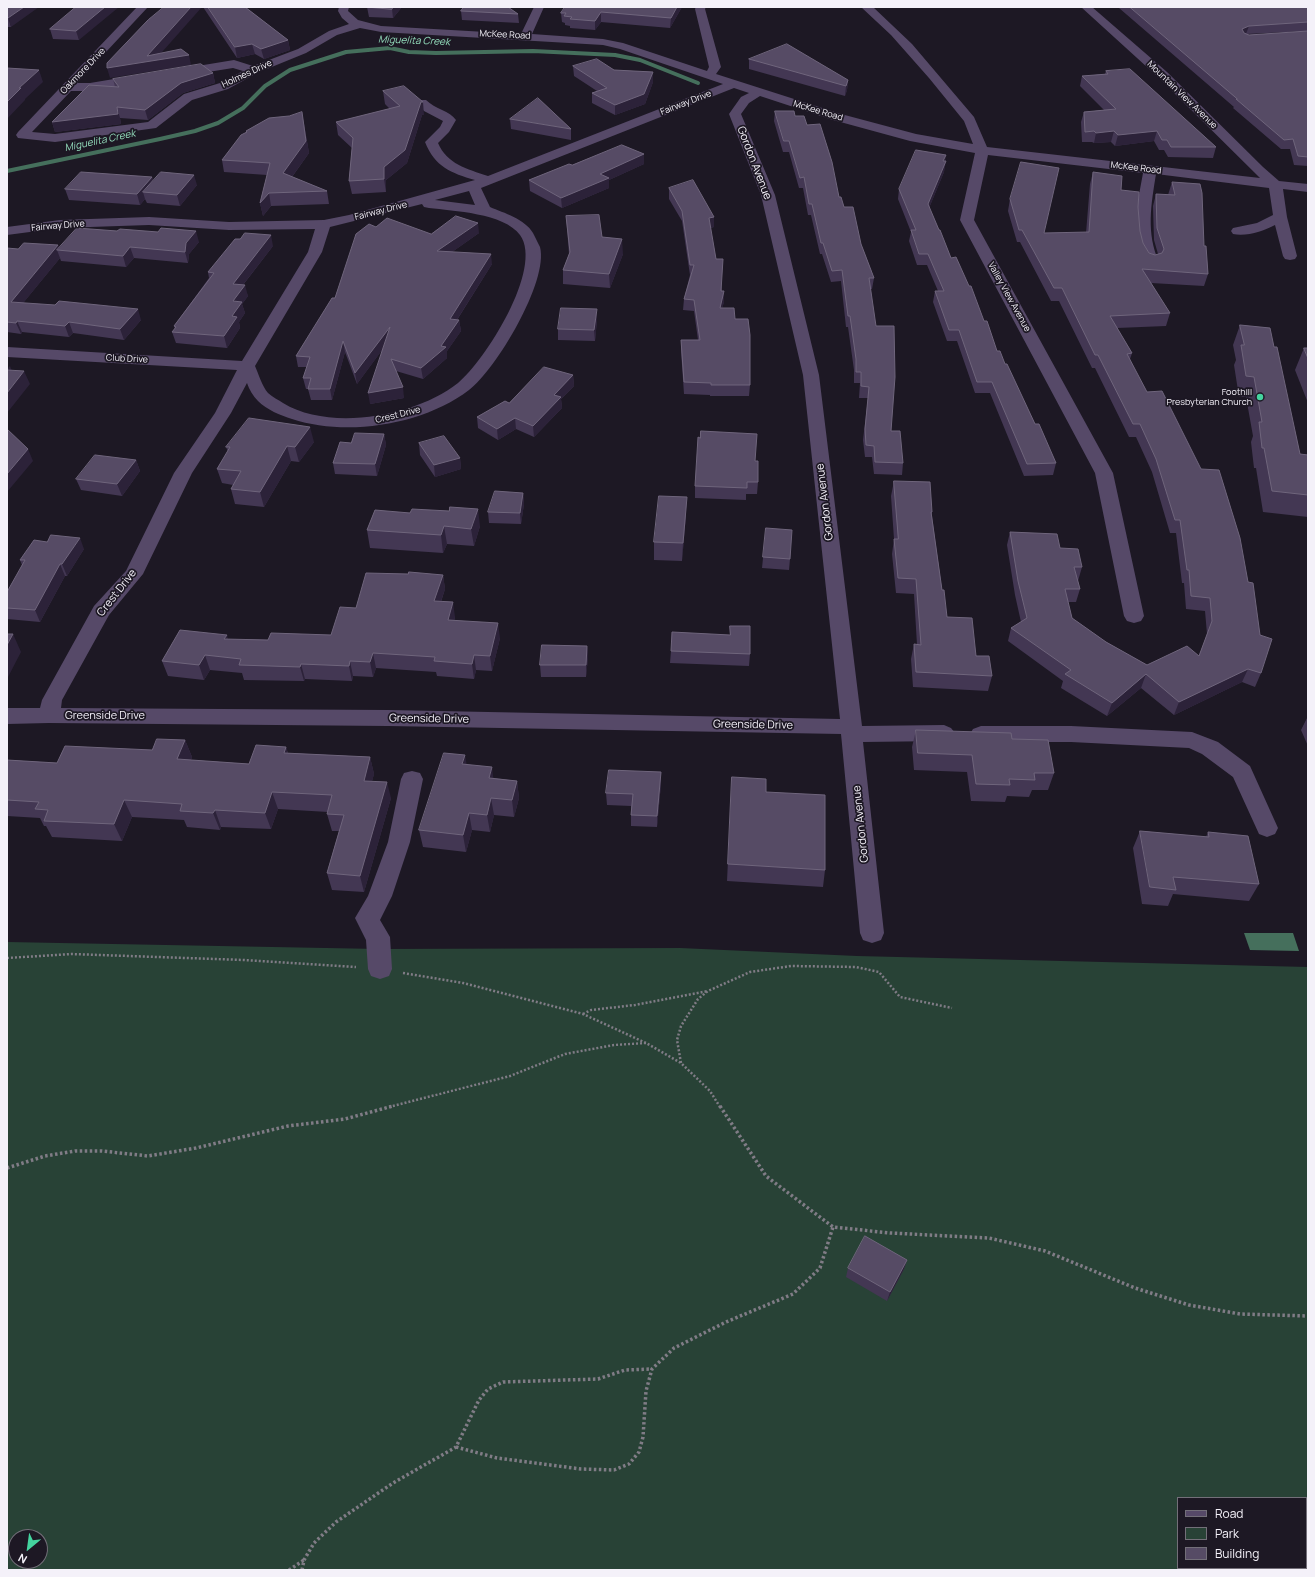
<!DOCTYPE html>
<style>
body{margin:0}
#map{position:relative;width:1315px;height:1577px;overflow:hidden;background:#1d1824;font-family:Manrope,sans-serif}
canvas{display:block}
.frame{position:absolute;inset:0;border:8px solid #f4f1f9;pointer-events:none}
.legend{position:absolute;left:1177px;top:1497px;width:130px;height:72px;box-sizing:border-box;background:#1d1824;border:1px solid #736f79;margin:0;padding:5px 7px;list-style:none;font-size:12px;color:#f4f1f9}
.legend li{display:flex;align-items:center;gap:8px;height:20px}
.legend b{width:20px;border:1px solid #736f79}
.north{position:absolute;left:8px;top:1529px;width:40px;height:40px;box-sizing:border-box;background:#1d1824;border:1px solid #736f79;border-radius:50%;rotate:209deg;font-size:11px;font-weight:700;line-height:16px;text-align:center;color:#f4f1f9}
.north::after{content:'';display:block;margin:auto;width:14px;height:18px;background:#44d49f;clip-path:polygon(50% 0,100% 100%,50% 72%,0 100%)}
</style>
<div id="map">
<canvas width="1315" height="1577"></canvas>
<div class="frame"></div>
<ul class="legend">
<li><b style="height:5px;background:#564968"></b>Road</li>
<li><b style="height:11px;background:#284236"></b>Park</li>
<li><b style="height:11px;background:#564b65"></b>Building</li>
</ul>
<div class="north">N</div>
</div>
<script>
const ctx = document.querySelector('canvas').getContext('2d');
ctx.lineJoin = 'round';
function paint(path, color) { ctx.fillStyle = color; ctx.fill(path, 'evenodd'); }
function trace(path, color, width, dash) { ctx.strokeStyle = color; ctx.lineWidth = width; ctx.lineCap = dash ? 'butt' : 'round'; ctx.setLineDash(dash || []); ctx.stroke(path); }
function write(font, color, halo, rows, align = 'center') {
  ctx.font = font + ' Manrope,sans-serif'; ctx.lineWidth = 3.5; ctx.setLineDash([]); ctx.textBaseline = 'middle'; ctx.strokeStyle = halo; ctx.fillStyle = color; for (const [text, x, y, turn = 0] of rows) {
    ctx.save(); ctx.translate(x, y); ctx.rotate((+turn || 0) * Math.PI / 180); ctx.textAlign = isNaN(turn) ? turn : align; if (halo) ctx.strokeText(text, 0, 0); ctx.fillText(text, 0, 0); ctx.restore();
  }
}
const green = new Path2D(`
 M7,942L379,949L680,948L857,956L1308,967V1570H7ZM1178,1498H1306V1568H1178ZM16,1537H40V1561H16Z`);
const water = new Path2D(`
 M1244,933H1293L1299,951L1250,950Z`);
const stream = new Path2D(`
 M7,171L160,139L195,131L218,123L243,108L265,86L290,70L346,52L390,48L409,52L436,53L533,51L615,55L640,60L698,83`);
const pathFar1 = new Path2D(`
 M7,958L71,954L244,960L356,967
 M403,973L463,983L583,1014L646,1043L681,1063L710,1091L720,1107
 M583,1014L591,1010L635,1005L708,991
 M681,1063L677,1040L681,1026L698,999L708,991L750,972L791,966L856,967L879,972L900,997L952,1008
 M389,1107L510,1076L565,1054L614,1045L646,1043`);
const path = new Path2D(`
 M720,1106L766,1176L833,1227L890,1233L989,1238L1045,1251L1135,1288L1189,1305L1240,1314L1308,1316
 M7,1168L45,1156L75,1151H102L148,1156L196,1148L288,1126L345,1119L393,1106
 M456,1447L497,1458L581,1469L614,1470L629,1464L639,1452L643,1437L646,1391L652,1369L674,1348L726,1322L793,1294L820,1268L833,1227
 M289,1570L304,1560
 M302,1570L304,1560L314,1543L336,1522L393,1483L456,1447L479,1400L488,1389L503,1382L598,1379L625,1370L652,1369`);
const minor = new Path2D(`
 M137,7H148L77,83H90L144,74L148,75L150,78L148,81L90,91H71L32,132L55,134L148,122L184,94L220,83L243,71L233,68L177,77L173,76L171,73L173,70L234,60L253,66L298,49L329,31L349,24L342,18L338,11L339,7H349L348,11L358,20L381,26L521,34L534,7H544L532,34L603,39L623,43L707,71L709,67L695,9L696,7H706L705,9L721,67L716,74L841,114L916,134L973,144L964,121L929,78L891,35L861,7H873L912,44L974,117L987,147L1260,178L1159,78L1081,7H1092L1167,72L1263,167L1279,181L1308,184V192L1283,189L1287,217L1297,256L1295,259L1290,260L1285,259L1283,256L1275,225C1264,231 1246,237 1233,234L1231,231L1233,228L1257,223L1273,215L1269,188L1156,174C1151,205 1146,233 1159,262L1157,265L1152,266L1147,265C1128,238 1138,202 1143,173L988,155L974,220L1113,473L1144,616L1141,621L1134,623L1127,621L1124,616L1095,473L960,220L975,153L910,141L833,120L760,96L749,103L741,114L775,195L819,375L862,726L944,725L951,728L955,733L951,738L944,741L863,742L884,933L881,940L872,943L863,940L860,933L841,734L388,726L49,723L7,724V708H40L42,700L94,606L126,571L174,473L215,413L237,370L7,357V347L242,361L308,252L315,229L229,230L149,225L60,228L7,235V227L60,220L149,217L229,222L324,220L349,215L475,180C451,173 435,167 425,142L440,127L443,121L424,111L416,103L418,100H426C435,109 450,111 456,120L449,132L438,143C447,164 467,169 488,176L723,84L620,49L603,45L381,32L360,28L337,35L306,53L257,73L228,89L192,100L156,128L55,142L18,138L16,135L18,132ZM734,88L749,93L741,97L729,114L761,195L803,375L840,719L388,710L61,708L62,700L109,615L143,574L192,473L231,413L247,383C249,389 253,396 258,401C267,410 280,415 292,419C347,437 423,425 469,390C496,370 549,281 540,247C538,243 535,237 533,233C525,219 504,213 490,207L481,188ZM469,191L475,205L435,200ZM422,204L424,207L429,208C453,211 504,213 520,235C544,268 485,361 458,383C417,416 330,432 283,403C279,400 272,397 268,393C262,386 259,375 255,366L322,252L330,227Z
 M981,726H1071L1192,732L1218,742L1250,766L1278,828L1275,834L1267,837L1259,834L1233,777L1202,754L1189,748L1071,742H981L973,739L970,734L973,729Z
 M412,771L420,773L423,779L410,842L392,896L380,920L390,937L392,969L389,976L380,979L371,976L368,969L366,940L355,918L368,896L388,842L401,779L404,773Z`);
const wall = new Path2D(`
 M7,7L11,27H7Z
 M76,7L79,40L53,39L50,29Z
 M203,7H245L288,40L290,50L264,59L255,54L237,58Z
 M317,7H332V8Z
 M367,7H402L393,18L369,17Z
 M464,7H509V8L518,14L519,23L462,20L461,11Z
 M682,7L670,28L601,22L595,30L570,28V26L565,25V23L562,22L561,13Z
 M1119,7H1308V31L1247,34L1249,35L1308,31V166L1294,165L1290,149H1281L1233,108L1234,107L1119,8Z
 M749,59L848,80L847,90L845,96L749,69Z
 M573,66L614,70L653,72V82L645,104L615,115L592,103V93L597,91L574,76Z
 M1106,71L1216,147L1213,158L1168,157L1164,150H1159L1154,141L1115,146L1111,142L1094,143L1092,142H1082L1081,122L1084,112L1104,110L1080,86L1082,76L1105,74Z
 M213,73L215,83L183,93L148,120L120,118L121,124L55,132L52,122L115,87L113,79Z
 M383,91L424,115H422L407,163L386,180V192L352,194L349,181L352,148L338,135L336,122L390,109L385,104Z
 M775,111L795,116L807,125L839,197L861,244L874,278L872,289H870L891,431L903,463L902,475L874,474L872,457H865L863,440L868,398H859L860,383H854V370L848,327H846L841,281L831,282L822,254H820L811,215H808L803,188H799L789,152H783L774,121Z
 M510,119L571,129V140L511,129Z
 M304,124L309,153L292,177L327,191L329,204L271,206L263,216L260,203L267,175L224,172L222,160L246,132V131Z
 M644,154V164L609,180V188L562,208L530,191L529,180L572,165Z
 M945,161L944,172L929,208L951,258L997,351L1005,364L1035,424L1056,463L1053,475L1024,476L990,393H975L957,341H947L933,302L935,291H938L927,265H917L909,241L911,232L898,199L899,189Z
 M1093,172L1121,190L1138,207L1140,231L1143,243L1149,253L1155,255L1158,254L1154,240L1153,206L1156,194L1168,195L1172,182L1204,246L1208,274L1204,286L1151,283L1170,313L1166,326L1117,328L1132,353L1130,359L1261,673L1255,687L1242,682L1174,715L1141,688L1107,716L1061,688L1063,681L1008,641L1011,628L1021,622L1015,595L1007,545L1010,532L1060,548L1082,567L1078,581L1080,589L1076,602H1068L1072,618L1106,642L1147,665L1199,656L1207,634L1205,611L1186,609L1184,583H1182L1176,533H1170L1152,472L1136,437H1129L1095,368H1092L1059,301H1051L1020,242H1017L1008,211L1010,199L1044,233H1086L1090,184Z
 M152,177L153,181L197,185L180,206L147,203L145,199L140,205L69,200L65,189Z
 M669,188L714,217V227L710,228L724,302L722,308L735,319L750,385L749,396H710V395L684,394L681,351V340H698L694,311L683,310L684,299L690,275L682,221L669,199Z
 M566,216L602,237L623,254L610,288L563,284V270L569,254Z
 M376,227L431,234L479,233L452,252L492,264L457,320H459L461,331L447,351V358L423,379L396,371L404,398L370,404L382,350L357,384L345,352L332,400H311L308,389H306L303,378L307,367H298L296,356L335,298Z
 M199,242L189,254L188,263L134,258L126,267L61,261L60,258L23,303L141,320L124,340L73,333L69,337L22,332L21,334L7,332V248L18,249Z
 M273,246L243,285L248,296L242,304L245,313L239,322L240,328L227,348L176,343L172,332L175,329L174,326L209,278L208,272Z
 M597,320L595,341L558,340V329Z
 M1240,325L1274,347L1300,454L1308,455V517L1263,512L1256,468H1254L1251,442L1253,436L1246,397H1239L1234,365L1236,360L1233,345Z
 M1304,348H1308V403L1295,370Z
 M573,375L574,386L561,399L562,408L534,437L516,429L498,440L478,428L477,417Z
 M384,434L386,445L377,476L335,474L333,463L351,443Z
 M314,442L299,462L291,461L264,507L235,504L231,489L233,485L222,483L217,469L228,452L226,447Z
 M419,443L460,458L461,469L435,477L420,455Z
 M136,460L140,471L122,496L81,490L76,479Z
 M755,461L758,482L757,494H746V500L695,498V486Z
 M894,481L932,512V516L942,590L947,617L992,676L988,691L913,687L911,659L914,644L917,645L914,594L896,593L892,554L894,539L891,496Z
 M523,493L524,504L521,524L489,523L488,512Z
 M375,510L480,526L474,546L447,544L443,553L370,548L367,530Z
 M686,515L682,561L654,560V542Z
 M766,528L790,559L789,570L762,568Z
 M84,549L67,576H65L40,622L7,619V608L22,565L20,560Z
 M408,574L443,575L445,589L441,602L455,617L454,621L500,638L492,671L476,670L474,679L437,676L436,672L376,668L373,677L353,676L352,681L305,679L304,681L244,680L242,673L210,670L204,680L168,676L162,661L228,639L268,640L331,635L356,608Z
 M730,626L750,654L749,666L670,663L671,651L730,635Z
 M587,646L588,657L586,677H541L540,665Z
 M1308,716V746L1301,730Z
 M916,730L1012,739L1054,773L1048,790H1032L1029,797L1007,796L1005,802L971,801L967,772L914,770L912,747Z
 M185,740L192,757L191,760L249,764L286,747L288,753L370,757L374,774L372,781L391,798L364,892L332,890L327,873L339,831H332L327,814L328,812L278,809L271,829L221,827L220,830L187,827L184,820L132,817L122,841L52,837L46,826H44L40,818L7,816V760L57,763L152,750Z
 M466,765L494,778L517,781L519,798L514,817L494,815L490,832L472,830L466,852L423,847L419,830Z
 M661,772V784L657,827L631,826V806L607,805L606,793Z
 M732,777L766,792L825,870L823,887L727,881Z
 M1140,831L1206,837L1208,832L1259,884L1249,901L1173,894L1168,906L1142,904L1133,848Z
 M907,1260L904,1269L887,1301L846,1277L848,1268Z`);
const shadedWall = new Path2D(`
 M24,7H39L11,27L8,18Z
 M105,7H119L79,40L76,31Z
 M191,7H202L155,60L189,55L191,65L110,78L107,68L147,56Z
 M393,7H402L393,18L392,9Z
 M677,7H682L670,28L671,18Z
 M601,12V22L595,30V21Z
 M1249,26L1246,34L1239,38L1242,29Z
 M288,40L290,50L264,59L261,49Z
 M252,44L255,54L237,58L235,47Z
 M39,70L43,82L25,99V100L7,119V102L19,88Z
 M653,72V82L645,104L615,115V105Z
 M213,73L215,83L183,93L148,120L145,110L181,83Z
 M848,80L847,90L845,96L846,86Z
 M421,102H423L424,115H422L407,163L386,180V192L384,179V167Z
 M117,107L120,118L121,124L55,132L52,122Z
 M302,112L309,153L286,185L283,173Z
 M1114,131L1111,142L1094,143L1096,133Z
 M1157,131L1154,141L1115,146L1118,135Z
 M644,154V164L609,180V188L562,208L561,198L600,174Z
 M946,155L945,164L946,161L944,172L926,215L928,204L943,161Z
 M194,175L197,185L180,206L177,195Z
 M152,177L155,188L143,192L145,199L140,205L137,194Z
 M269,193L271,206L263,216L260,203Z
 M714,217V227L708,228L709,218Z
 M478,223L479,233L438,262L437,251Z
 M196,231L199,242L189,254L188,263L185,252L186,243Z
 M271,235L273,246L235,295L233,284Z
 M622,239L623,254L610,288L609,274Z
 M58,245L61,251L57,250L60,258L15,313L11,302Z
 M130,247L134,258L126,267L123,256Z
 M491,254L492,264L451,329L450,319Z
 M245,285L248,296L242,304L245,313L239,322L240,328L227,348L224,336L233,301Z
 M724,291V302L719,319L720,308Z
 M138,309L141,320L124,340L120,329Z
 M597,309V320L595,341L594,330Z
 M459,320L461,331L447,351V358L423,379L421,368L441,346Z
 M17,321L22,332L21,334L16,323Z
 M69,322L73,333L69,337L65,326Z
 M390,327L391,338L357,384L355,373Z
 M343,341L345,352L332,400L330,389Z
 M10,366L15,379L7,369Z
 M24,371L30,384L7,413V393Z
 M573,375L574,386L561,399L562,408L534,437L533,426L554,395Z
 M403,387L404,398L370,404L368,393Z
 M515,418L516,429L498,440L497,429Z
 M310,427L314,442L299,462L295,447Z
 M384,434L386,445L377,476L375,464Z
 M287,446L291,461L264,507L260,492Z
 M28,449L33,461L7,492V474Z
 M460,458L461,469L435,477L434,465Z
 M136,460L140,471L122,496L117,484Z
 M523,493L524,504L521,524L520,513Z
 M687,497L686,515L682,561L683,543Z
 M478,509L480,526L474,546L471,529Z
 M444,526L447,544L443,553L441,535Z
 M80,538L84,549L67,576L62,564Z
 M60,564L65,576L40,622L35,610Z
 M443,575L445,589L436,616L434,601Z
 M453,602L455,617L450,635L448,620Z
 M498,623L500,638L492,671L490,656Z
 M13,634L21,652L7,679V645Z
 M227,635L231,649L224,639Z
 M587,646L588,657L586,677V665Z
 M373,653L376,668L373,677L370,662Z
 M205,655L210,670L204,680L199,665Z
 M474,655L476,670L474,679L472,664Z
 M350,661L353,676L352,681L349,666Z
 M301,664L305,679L304,681L300,667Z
 M1248,669L1242,682L1174,715L1179,702Z
 M1146,674L1141,688L1107,716L1112,703Z
 M185,740L192,757L184,776L177,759Z
 M286,747L291,764L284,753Z
 M465,755L468,772L462,764Z
 M370,757L374,774L368,797L364,781Z
 M492,767L494,784L489,778Z
 M661,772V784L657,827V816Z
 M517,781L519,798L514,817L512,800Z
 M387,782L391,798L364,892L360,876Z
 M272,792L278,809L271,829L265,813Z
 M491,798L494,815L490,832L487,815Z
 M124,800L132,817L122,841L114,824Z
 M215,810L221,827L220,830L213,813Z
 M469,813L472,830L466,852L463,835Z
 M907,1260L904,1269L887,1301L890,1292Z`);
const building = new Path2D(`
 M7,7H24L8,18H7Z
 M76,7H105L76,31L50,29Z
 M164,7H191L147,56L181,49L189,55L107,68V63L148,20Z
 M208,7H245L288,40L261,49L252,44L235,47Z
 M367,7H393L392,9Z
 M464,7H508L518,14L461,11Z
 M565,7H677L671,18L601,12L595,21L570,19L572,17L564,16L566,13H561Z
 M1130,7H1308V22L1249,26L1242,29L1244,33L1249,35L1308,31V157L1298,156L1293,139L1284,140L1236,99H1237Z
 M787,44L848,80L846,86L749,59Z
 M597,59L614,70L653,72L644,94L615,105L592,93L607,88L573,66Z
 M201,64L213,73L181,83L145,110L117,107L118,114L52,122L89,85L119,87L113,79Z
 M7,68L39,70L19,88H21L7,102Z
 M1130,69L1216,147H1171L1167,140H1162L1157,131L1118,135L1114,131L1096,133L1094,131L1085,132L1084,112L1116,109L1082,76L1108,74L1106,71Z
 M404,86L423,102H421L405,150L384,167V179L349,181L353,138L336,122L400,106L383,91Z
 M538,98L571,129L510,119Z
 M775,111H794L795,116H804L807,125L820,124L832,162L839,197H841L844,207H853L861,244L874,278H869L876,326H894L895,377L891,431H900L903,463L875,462L874,446L866,445L865,429L869,387L861,386V372H856V359L850,316H848L842,270L832,271L823,243H821L812,204H809L804,177L800,178L789,141H784Z
 M302,112L306,141L283,173L327,191L269,193L260,203L270,163L222,160L241,135L247,132L246,131L269,118L289,116Z
 M622,145L644,154L600,174L609,178L561,198L529,180L569,164L572,165Z
 M916,150L946,155L943,161H946L928,204L939,230H940L951,258L956,257L969,286H971L984,321H987L997,351H1000L1005,364H1007L1035,424H1039L1056,463L1027,464L992,382H977L959,330H949L935,291H944L928,254H919L911,230H916L899,189Z
 M1021,162L1059,168L1044,233L1089,232L1093,172L1122,176L1121,190L1139,192L1138,207L1140,231L1143,243L1149,253L1155,255L1162,253L1164,249L1157,228L1156,194L1175,195L1172,182L1200,184L1202,193L1204,246H1206L1208,274L1142,269L1170,313L1110,316L1132,353L1127,354L1147,392L1162,391L1201,469L1219,470L1240,538L1248,582L1253,583L1260,635L1272,639L1261,673L1248,669L1179,702L1146,674L1112,703L1065,674L1071,670L1011,628L1027,618L1018,581L1010,532L1057,534L1060,548L1078,549L1082,567H1074L1080,589H1065L1072,618L1106,642L1147,665L1187,646L1199,656L1212,621L1210,598L1191,596L1189,570H1187L1180,520H1175L1156,459L1140,424H1133L1098,355H1095L1062,288H1054L1022,230H1019L1010,199Z
 M81,172L152,177L137,194L65,189Z
 M161,172L194,175L177,195L143,192Z
 M693,180L714,217L709,218L716,259H723L721,291H724L720,308H734L735,319H748L750,335V385H711V383L684,382L681,340H700L694,300L684,299L694,265H690L682,211L669,188Z
 M599,215L602,237L622,239L609,274L563,270L570,252L566,216Z
 M456,216L478,223L437,251L491,254L450,319L459,320L441,346L446,347L421,368L391,359L403,387L368,393L390,327L355,373L343,341L330,389H308L311,378H303L310,357L296,356L332,298H335L356,234L369,224L376,227L387,218L431,234Z
 M77,228L117,231L120,229L158,232L161,228L196,231L186,243L185,252L130,247L123,256L57,250Z
 M245,233L271,235L233,284L245,285L233,301L242,302L232,316L237,317L224,336L172,332L176,327L174,326L214,273L208,272L235,239H240Z
 M24,243L58,245L11,302L55,305L59,301L138,309L120,329L69,322L65,326L17,321L16,323L7,322V248L18,249Z
 M561,308L597,309L594,330L558,329Z
 M1240,325L1270,328L1274,347H1277L1300,454L1308,455V495L1272,491L1264,448H1262L1259,422H1262L1254,377L1246,376L1241,345H1244Z
 M1304,348H1308V358Z
 M544,367L573,375L554,395L561,397L533,426L515,418L497,429L477,417L505,401L509,403Z
 M7,370L24,371L7,393Z
 M249,418L310,427L295,447L287,446L260,492L231,489L241,471L217,469L230,447H226Z
 M7,429L28,449L7,474Z
 M701,431L757,434L755,461H758V482H747V488L695,486L698,437L700,438Z
 M355,433L384,434L375,464L333,463L340,442L351,443Z
 M444,436L460,458L434,465L419,443Z
 M95,455L136,460L117,484L76,479Z
 M894,481L930,482L932,512H931L942,590H944L947,617L972,618L976,656H989L992,676L916,672L914,644L921,645L916,579L898,578L894,539H898Z
 M495,491L523,493L520,513L488,512Z
 M659,496L687,497L683,543L654,542Z
 M450,507L478,509L471,529L444,526L441,535L367,530L375,510L410,513L412,509L449,511Z
 M766,528L792,530L790,559L763,557Z
 M51,535L80,538L62,564H60L35,610L7,608V592L25,560H20L34,540L47,542Z
 M409,572L443,575L434,601L453,602L448,620L498,623L490,656L474,655L472,664L434,661L435,657L373,653L370,662L350,661L349,666L301,664L300,667L239,665L241,659L205,655L199,665L162,661L180,630L227,635L224,639L268,640L271,633L331,635L340,607L356,608L366,573L408,574Z
 M730,626H750V654L671,651L672,632L730,635Z
 M7,634H13L7,645Z
 M542,645L587,646L586,665H540Z
 M916,730L1011,733L1012,739L1048,740L1054,773H1034L1035,780L1009,779L1010,785L976,784L972,755L918,753Z
 M157,739L185,740L177,759L249,764L256,745L286,747L284,753L370,757L364,781L387,782L360,876L327,873L344,815L327,814L332,795L272,792L265,813L215,810L213,813L180,811L182,804L124,800L114,824L44,821L48,810L35,809L39,802L7,800V760L57,763L65,746L152,750Z
 M444,753L465,755L462,764L492,767L489,778L517,781L512,800L491,798L487,815L469,813L463,835L419,830Z
 M609,770L661,772L657,816L631,815L633,794L606,793Z
 M732,777L766,779V792L825,795V870L728,864Z
 M1140,831L1209,837L1208,832L1248,836L1259,884L1173,877L1176,890L1150,887Z
 M865,1236L907,1260L890,1292L848,1268Z`);
const markers = [
 [1260,397,4,"#44d49f"]
];
const farStreetnames = [
 ["McKee Road",505,35,3],
 ["Oakmore Drive",83,71,-46],
 ["Holmes Drive",247,74,-25],
 ["Mountain View Avenue",1182,95,44],
 ["Fairway Drive",686,103,-21],
 ["McKee Road",818,111,17],
 ["McKee Road",1136,168,7],
 ["Fairway Drive",381,211,-14],
 ["Fairway Drive",58,226,-5],
 ["Valley View Avenue",1009,297,61],
 ["Club Drive",127,359,3],
 ["Crest Drive",398,415,-14]
];
const farPoinames = [
 ["Foothill",1252,392],
 ["Presbyterian Church",1252,402]
];
const farWaternames = [
 ["Miguelita Creek",414,41,2],
 ["Miguelita Creek",100,141,-12]
];
const streetNames = [
 ["Gordon Avenue",754,163,69],
 ["Gordon Avenue",825,502,-97],
 ["Crest Drive",117,593,-52],
 ["Greenside Drive",105,716],
 ["Greenside Drive",429,719,1],
 ["Greenside Drive",753,725,1],
 ["Gordon Avenue",861,824,-96]
];
paint(green, '#284236');
paint(water, '#456f5c');
trace(stream, '#456f5c', 4);
trace(pathFar1, '#807c86', 2.5, [2, 2]);
trace(path, '#807c86', 3.5, [2.5, 2.5]);
paint(minor, '#564968');
paint(wall, '#433753');
paint(shadedWall, '#2c2239');
paint(building, '#564b65');
trace(building, '#6f657c', 1);
for (const [x, y, r, color] of markers) { const dot = new Path2D(); dot.arc(x, y, r, 0, 2 * Math.PI); ctx.fillStyle = color; ctx.fill(dot); trace(dot, '#1d1824', 1.5); }
write('9px', '#f4f1f9', '#1d1824', farStreetnames);
write('9px', '#f4f1f9', '#1d1824', farPoinames, 'right');
write('italic 10px', '#93dcbb', '#1d1824', farWaternames);
write('11px', '#f4f1f9', '#1d1824', streetNames);
</script>
